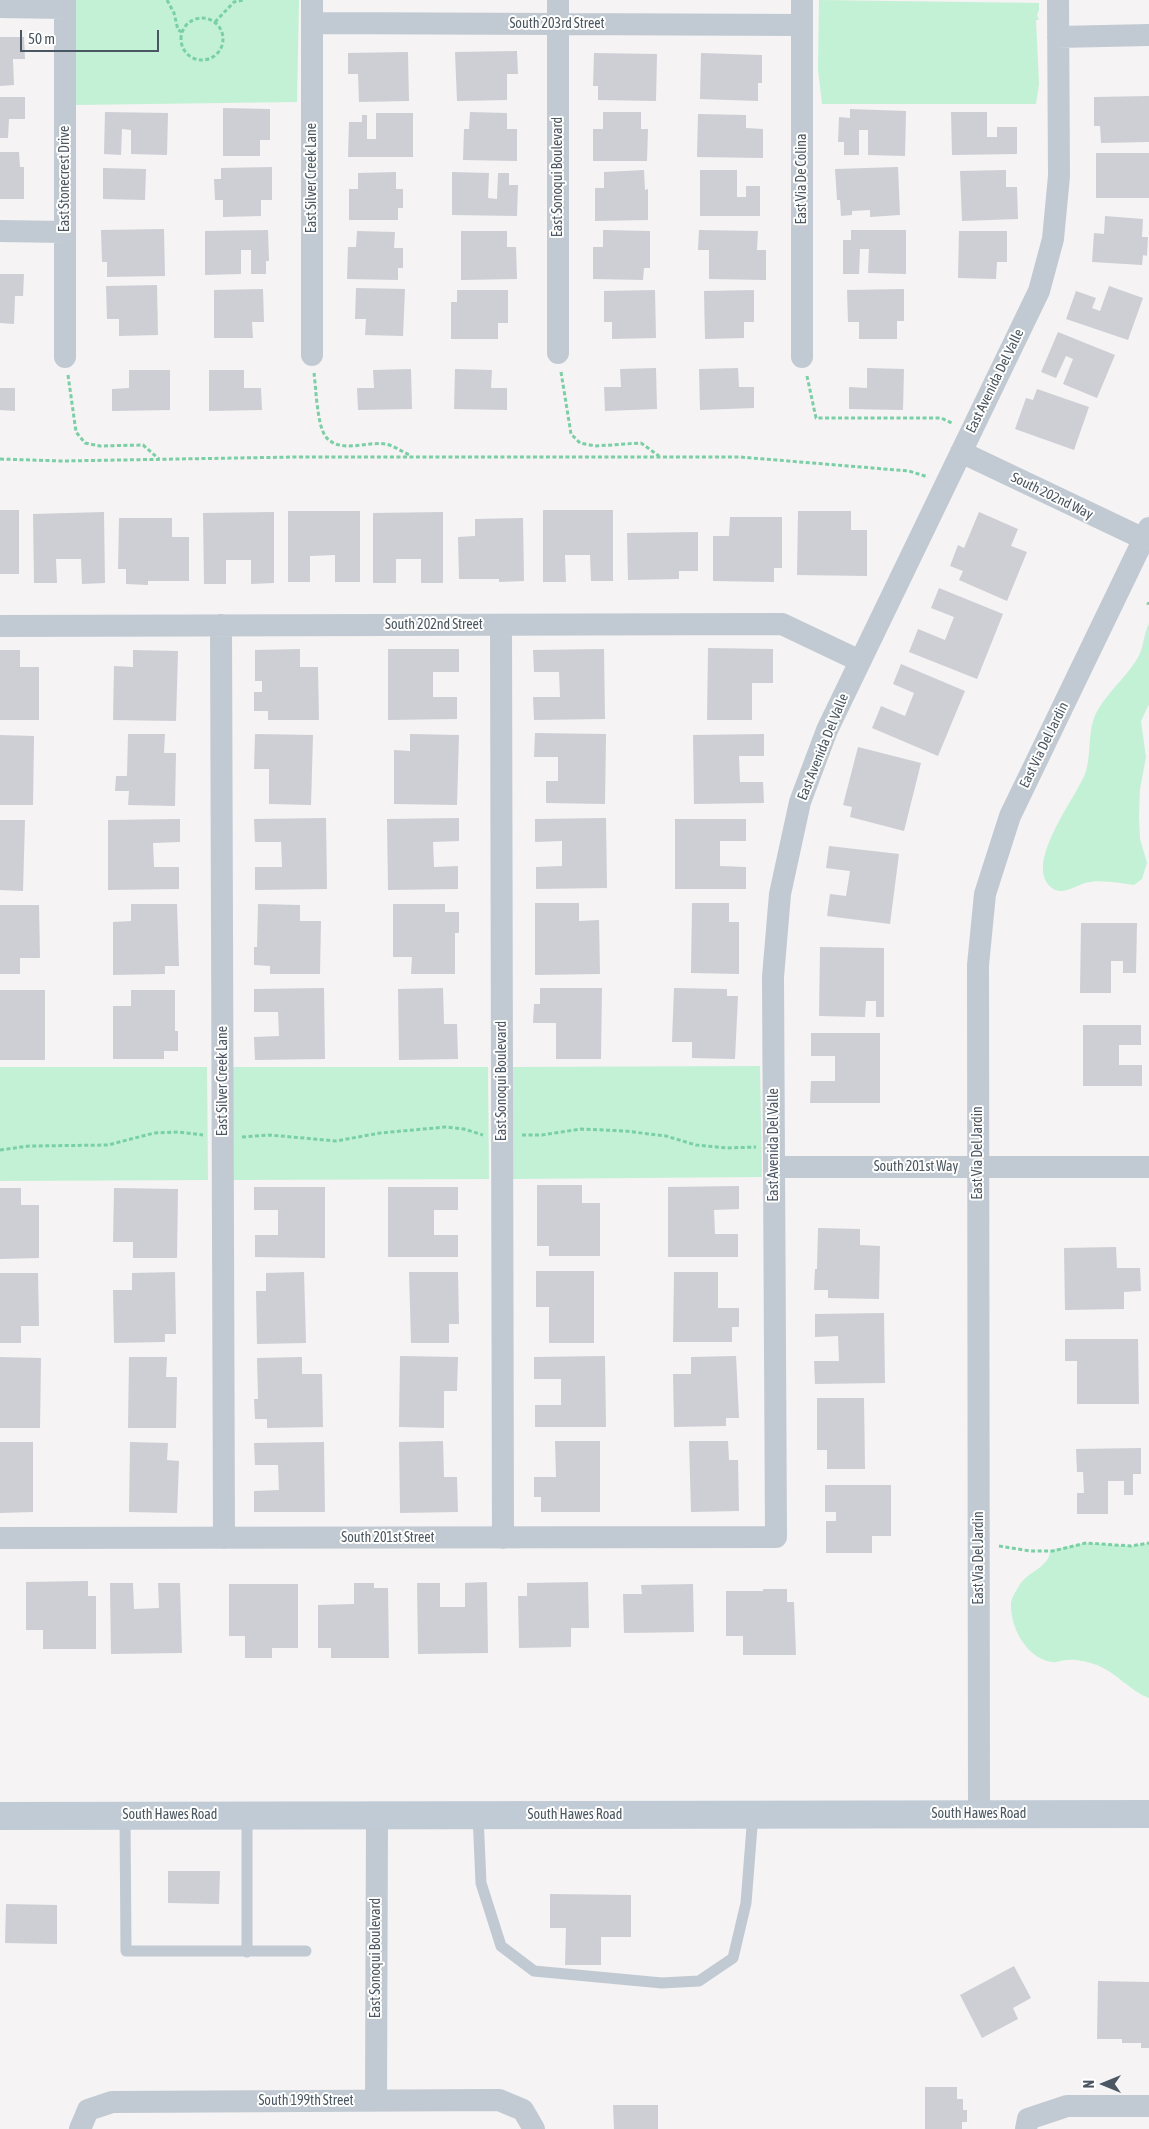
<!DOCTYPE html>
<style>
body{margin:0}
#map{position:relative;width:1149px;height:2129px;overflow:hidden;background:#f5f3f3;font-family:"Asap Condensed",sans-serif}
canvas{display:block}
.north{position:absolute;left:1079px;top:2059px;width:50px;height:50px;-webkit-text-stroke:4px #fff;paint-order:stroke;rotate:270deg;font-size:14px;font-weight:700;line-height:20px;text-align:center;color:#4a5661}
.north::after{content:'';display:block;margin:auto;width:18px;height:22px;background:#4a5661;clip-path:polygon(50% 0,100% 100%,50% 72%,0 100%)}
.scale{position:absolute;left:20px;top:30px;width:139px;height:22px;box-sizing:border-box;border:2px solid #4a5661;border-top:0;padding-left:6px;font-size:15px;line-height:18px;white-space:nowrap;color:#4a5661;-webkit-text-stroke:4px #fff;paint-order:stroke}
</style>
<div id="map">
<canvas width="1149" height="2129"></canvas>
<div class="north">N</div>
<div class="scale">50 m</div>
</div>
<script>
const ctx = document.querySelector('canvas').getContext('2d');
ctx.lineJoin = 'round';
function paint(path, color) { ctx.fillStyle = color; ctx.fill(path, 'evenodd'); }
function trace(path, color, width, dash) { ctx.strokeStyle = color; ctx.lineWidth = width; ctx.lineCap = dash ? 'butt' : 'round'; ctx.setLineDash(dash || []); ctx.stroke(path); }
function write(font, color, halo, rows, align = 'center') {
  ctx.font = font + ' "Asap Condensed",sans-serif'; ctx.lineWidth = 4; ctx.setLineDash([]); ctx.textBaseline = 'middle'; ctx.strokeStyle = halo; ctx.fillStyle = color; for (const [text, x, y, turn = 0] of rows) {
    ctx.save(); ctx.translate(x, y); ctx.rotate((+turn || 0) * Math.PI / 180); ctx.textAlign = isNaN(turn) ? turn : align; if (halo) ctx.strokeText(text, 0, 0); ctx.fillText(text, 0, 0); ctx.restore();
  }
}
const green = new Path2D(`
 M75,0H299L297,102L75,105Z
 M819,0L1039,3V10L1037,15L1039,20H1036L1039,84L1036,104H822L818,70Z
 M1149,623V704L1141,721L1146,757L1140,789L1139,817L1140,839L1147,863L1142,879L1134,885C1118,883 1100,879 1085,883C1075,886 1062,896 1052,888C1022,865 1076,798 1085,774C1091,758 1088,738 1093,721C1101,697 1124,681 1137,659C1144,649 1143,635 1149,623Z
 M760,1066L762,1177L512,1179L513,1067Z
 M0,1067H207L208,1180L0,1181Z
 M233,1067H488L489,1179L233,1180Z
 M1086,1543L1131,1546L1149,1543V1698C1130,1691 1117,1673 1097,1665C1088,1662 1077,1659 1067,1660C1062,1660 1057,1663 1052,1662C1026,1658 1010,1627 1011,1603C1012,1597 1016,1591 1019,1586C1026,1572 1051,1567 1050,1550Z`);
const building = new Path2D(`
 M0,37H24L25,59H13L14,85L0,86Z
 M517,51L518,74H507V100L457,101L455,52Z
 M408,52L409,101L359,102L358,74H348V53Z
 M594,53L657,54L656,101L598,100V86H593Z
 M701,53L762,55V83H758V101L700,99Z
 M1149,96V142L1101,143L1100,126H1094V97Z
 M0,97H25V119H9L8,138H0Z
 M223,108L270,109V140H260V156H223Z
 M850,109L906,111L905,156L868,155V130H859V155H844V142H838L839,117L850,118Z
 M105,112L168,113L167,155L131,154V130L122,129L121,155L104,154Z
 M470,112L507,113V129H517V161L463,160L464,129H469Z
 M603,112H641V129H648L647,161H593V129H603Z
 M951,112H987V137H997V127H1017V154L952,155Z
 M376,113H413V157H348L349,122H362V115H367V139H376Z
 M698,114L746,115V128L763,129V158L697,157Z
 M0,152H19L20,167H24V199H0Z
 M1096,153H1149V198H1096Z
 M272,167V200H261V216L223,217V200H215L214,179H221V168Z
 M898,167L900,215L870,217V210L852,211V215L841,216L840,200H837L835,169Z
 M103,168L146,169L145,200L103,199Z
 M644,170L645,190L648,189V220L595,221V188H604V172Z
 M700,170H737V197H746V186H760V216H700Z
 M1006,170V187H1017L1018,219L962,221L960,171Z
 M396,172V189H403V208H398V220H349V189H358V173Z
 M452,172L489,173L488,198L497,199L498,173H509V185H518L517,216L452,215Z
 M1105,216L1143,219L1142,237H1148L1147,256L1143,255L1142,265L1092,262L1094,233L1104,234Z
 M164,229L165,276L107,277V262H102L101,230Z
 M268,230L269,261H266V274H251V250H241V274L205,275V231Z
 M603,230L650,231V268H644L643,280L593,279V247H603Z
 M699,230L758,231L757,250H766V280L709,279V250H698Z
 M851,230H906V274L868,273L869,249H860L859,274H843V240H851Z
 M357,231L395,232L394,248H403V268H398V280L347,279L348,247H356Z
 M461,231H507V247H516L517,279L461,280Z
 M959,231H1007V262H997L996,279L958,278Z
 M0,274H24L23,296H15L14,324L0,323Z
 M157,285L158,335L119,336V319H107L106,286Z
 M1109,286L1143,298L1128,340L1066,319L1076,291L1096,298L1092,308L1100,311Z
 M356,288L405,289L403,336L365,335L366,319H355Z
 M263,289L264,322H252L253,338H214V290Z
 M904,289V321H897V339H859V322H848L847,290Z
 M457,290H508V323H498V339H451V302H457Z
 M655,290L656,338L612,339V322H604V291Z
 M754,290V322H744V338L705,339L704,291Z
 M1058,332L1115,355L1097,398L1063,384L1073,359L1066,356L1056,378L1041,372Z
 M656,368L657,409L605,411L604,387H621L620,369Z
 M738,368L739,387H754V408L700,410L699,369Z
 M867,368L904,369L903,410L849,409V387L867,388Z
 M411,369L412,409L358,410L357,388H374L373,370Z
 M455,369L492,370L491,388H507V410L454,409Z
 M129,370H170V410L112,411V389L129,388Z
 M209,370H244V388H261L262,410L209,411Z
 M0,388H15V411L0,410Z
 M1037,389L1089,407L1074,450L1015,429L1026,398L1033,400Z
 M0,510H19V574H0Z
 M543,510H613V581H591L590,555H565L566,582H543Z
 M288,511H360V582H335V555L310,556V582H288Z
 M798,511H851V530H867V576L797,575Z
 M104,512L105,583L82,584L81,559H56L57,583H34L33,514Z
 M274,512V583L251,584V560H226V584H204L203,513Z
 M443,512V583H421V559H396V583H373V513Z
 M979,512L1018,529L1011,546L1027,552L1007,601L959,580L963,571L950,566L958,545L964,548Z
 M730,517H782V568H774V582L713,581V536H729Z
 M119,518H172V537H189V581H148V585L126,584V569H118Z
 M523,518L524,581L499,582V579H459L458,537L475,536V519Z
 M698,532V571H679V579L628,580L627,533Z
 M939,588L1003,614L977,679L909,652L918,629L945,640L954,617L931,608Z
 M708,648L773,649V683H752V720H707Z
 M300,649V667H318L319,720H268V711H254V692H262V681H255V650Z
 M388,649H459V672H433V697H457V719L388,720Z
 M604,649L605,719L534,720L533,697H560L559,672H534L533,650Z
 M0,650H20V667H39V720H0Z
 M133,650L178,651L176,721L113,720L114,666L133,667Z
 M901,664L965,691L938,756L872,728L881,706L905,716L914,693L893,684Z
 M535,733L606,734L605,804L546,803V781H558V757H534Z
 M128,734H165L164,753H176L175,806L128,805L129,791H115L116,776H127Z
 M255,734L313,735L311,805L269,804V769H254Z
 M410,734L459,735L457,805L394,804V750L410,751Z
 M764,734V756H739L740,782H763L764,803L694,804L693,735Z
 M0,735L34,736L33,805H0Z
 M858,747L921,763L904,831L850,817L852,807L843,805Z
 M326,818L327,889L255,890V867H282L281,842H255L254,819Z
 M459,818V841L433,842L434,867L458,866V889L388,890L387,819Z
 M606,818L607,888L536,889V867L562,866V841L535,842V819Z
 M180,819V842L153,843L154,867H179V889L108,890V820Z
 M675,819H746V841H720V866L746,867V889H675Z
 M0,820H25L23,891L0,890Z
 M829,846L899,854L890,924L827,916L830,894L846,896L850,871L826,868Z
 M535,903H579V921L599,920L600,974L535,975Z
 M692,903H729V922H739V974L691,973Z
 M131,904H177L179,966H165V974L113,975V922L131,921Z
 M258,904L300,905V921H321L320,974H270V966L254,965V947H257Z
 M393,904H445V912H459V933H455V974H411L412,957H393Z
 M0,905H39L40,958H20V974H0Z
 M1081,923H1137L1136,973H1123V961H1111V993H1080Z
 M820,947L884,948V1017H876V1001H866L865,1017L819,1016Z
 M324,988L325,1059L255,1060L254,1037L279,1036L278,1012H254V989Z
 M443,988L444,1024H457L458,1059L399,1060L398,989Z
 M540,988H602L601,1059H556V1023H533L534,1004H540Z
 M674,988L727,989V996H738L735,1059L692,1058V1042H672Z
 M0,990H45V1060H0Z
 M131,990H175V1031H178V1051H164V1059H113V1006H131Z
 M1083,1025H1141V1045H1119V1065H1142V1086H1083Z
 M811,1033H880V1103H810L811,1081H835V1056H811Z
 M537,1185H582V1203H600V1256H549V1246H537Z
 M739,1186V1209L714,1210L715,1234H738V1257H668V1187Z
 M254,1187H325V1258L255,1257V1235H278V1210H254Z
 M388,1187H458V1210H434V1235H458V1257H388Z
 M0,1188H21V1205H39V1258L0,1259Z
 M114,1188L178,1189L177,1258H133V1242H113Z
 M818,1228L860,1229V1245L880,1246L879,1299L828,1298V1290H814L815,1269H817Z
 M1116,1247L1117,1268H1140L1141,1291L1124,1292V1309L1065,1310L1064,1248Z
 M536,1271H594V1343H549V1307H536Z
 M175,1272L176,1334H165V1342L114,1343L113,1290H132V1273Z
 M304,1272L306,1343L257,1344L256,1291H266V1273Z
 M409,1272H458L459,1324H449V1343H411Z
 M674,1272H718V1308H739V1327H732V1342H673Z
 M0,1273H38L39,1326H21V1343H0Z
 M884,1313L885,1383L815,1384L814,1361H839L838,1336L815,1337V1314Z
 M1065,1339H1138L1139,1404H1077V1361H1065Z
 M400,1356L458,1357L457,1391H444V1428L399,1427Z
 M605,1356L606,1427H535V1405H561V1379H534V1357Z
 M736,1356L739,1418H726V1426L674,1427L673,1374H691V1357Z
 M0,1357L41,1358L40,1428H0Z
 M129,1357H167L166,1377H177L176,1428H128Z
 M302,1357V1374H322L323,1427L267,1428V1419H255L254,1399H258L257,1358Z
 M817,1398H864L865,1469H827V1450H817Z
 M443,1441L444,1477H457L458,1512L400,1513L399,1442Z
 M555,1441H600V1512H541V1497H534V1477H556Z
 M689,1441H728L729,1460H738L739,1511L691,1512Z
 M0,1442H33V1512L0,1513Z
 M130,1442L168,1443L167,1460L179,1461L177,1513L129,1512Z
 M324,1442L325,1512H254V1491L279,1490L278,1465H255L254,1443Z
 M1141,1448V1474H1133V1495H1124V1481H1108V1514H1077V1493H1084L1083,1472H1077L1076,1449Z
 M825,1485H891V1536H872V1553H826V1521H836V1512H825Z
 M88,1581V1596H96V1649H43V1630H26V1582Z
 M487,1582L488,1653L418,1654L417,1583H440V1607H465V1583Z
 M588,1582L589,1628H571V1647L519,1648L518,1596H527V1583Z
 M110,1583H133L134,1609L159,1608L158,1583H180L182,1653L111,1654Z
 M354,1583H374V1588H388L389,1658H331V1648H318V1605L354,1604Z
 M229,1584H298V1648H272V1658H245V1636H229Z
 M693,1584L694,1632L624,1633L623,1594H642L641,1585Z
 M763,1589H787V1602H794L796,1655H743V1636H726V1591H763Z
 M168,1871H220L219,1904L168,1903Z
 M550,1894L631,1895V1937H601V1965H565L566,1928H550Z
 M6,1904L57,1905V1944L5,1943Z
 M1014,1966L1031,1998L1013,2008L1018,2019L982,2038L960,1995Z
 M1098,1981L1149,1982V2048H1141V2043H1122V2039H1097Z
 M925,2087H957V2099H963V2110H967V2122H962V2129H925Z
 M613,2105H658V2129H614Z`);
const path = new Path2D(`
 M167,0L174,13L178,30L182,32
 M181 39a21 21 0 1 1 42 0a21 21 0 1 1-42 0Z
 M215,22L234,2L243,0
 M561,372L571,434L580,443L595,446L641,443L659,456
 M314,373C316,388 317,426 326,437C340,454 367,441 385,444C393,445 402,452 410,455
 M68,375L76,432L85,443L100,446L143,445L159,459
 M807,376L816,418H941L952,423
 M0,459L62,461L295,457H740L909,471L928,477
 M1147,603L1149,604
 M522,1135H542L581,1129L625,1131L666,1136L696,1145L727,1148L756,1147
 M242,1137L270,1135L336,1141L380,1133L446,1127L464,1129L483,1135
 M0,1150L29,1146L108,1145L154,1133L178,1132L203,1135
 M999,1546L1030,1551H1053L1086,1543L1131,1546L1149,1543`);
const service = new Path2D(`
 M247,1815V1952
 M478,1815L481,1883L501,1946L534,1971L662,1983L699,1981L733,1958L746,1903L753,1814
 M125,1816L126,1951H306`);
const minor = new Path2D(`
 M65,0V357
 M312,0V355
 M558,0V353
 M802,0V357
 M0,7L65,8
 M312,23L802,25
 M1058,37L1149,35
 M0,231L65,232
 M961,452L1144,539
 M221,625L224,1538
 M501,625L503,1538
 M0,626L782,624L860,661
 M774,1167H1149
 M0,1538L776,1537L773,977L780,894L800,802L827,730L1039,291L1053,239L1059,176L1058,0
 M979,1814L978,965L985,894L1010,816L1149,528
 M376,2100L377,1816
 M80,2129L88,2110L112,2102L499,2100L523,2110L534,2129
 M1026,2129L1028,2119L1067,2106H1149`);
const secondary = new Path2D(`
 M0,1816L1149,1814`);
const streetNames = [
 ["South 203rd Street",557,24],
 ["East Sonoqui Boulevard",558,177,-90],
 ["East Silver Creek Lane",312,178,-90],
 ["East Stonecrest Drive",65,179,-90],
 ["East Via De Colina",802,179,-90],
 ["East Avenida Del Valle",995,381,-64],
 ["South 202nd Way",1052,496,26],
 ["South 202nd Street",434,625],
 ["East Via Del Jardin",1044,745,-64],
 ["East Avenida Del Valle",823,747,-68],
 ["East Silver Creek Lane",223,1081,-90],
 ["East Sonoqui Boulevard",502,1081,-90],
 ["East Avenida Del Valle",774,1145,-90],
 ["East Via Del Jardin",978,1153,-90],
 ["South 201st Way",916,1167],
 ["South 201st Street",388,1538],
 ["East Via Del Jardin",979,1558,-90],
 ["South Hawes Road",979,1814],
 ["South Hawes Road",170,1815],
 ["South Hawes Road",575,1815],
 ["East Sonoqui Boulevard",376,1958,-90],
 ["South 199th Street",306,2101]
];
paint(green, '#c3f1d5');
paint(building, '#cdcfd5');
trace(path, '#7ad0a6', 3, [4, 2.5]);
trace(service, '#c1cad2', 11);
trace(minor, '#c1cad2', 22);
trace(secondary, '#c1cbd6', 28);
write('14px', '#4a5661', '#fff', streetNames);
</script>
